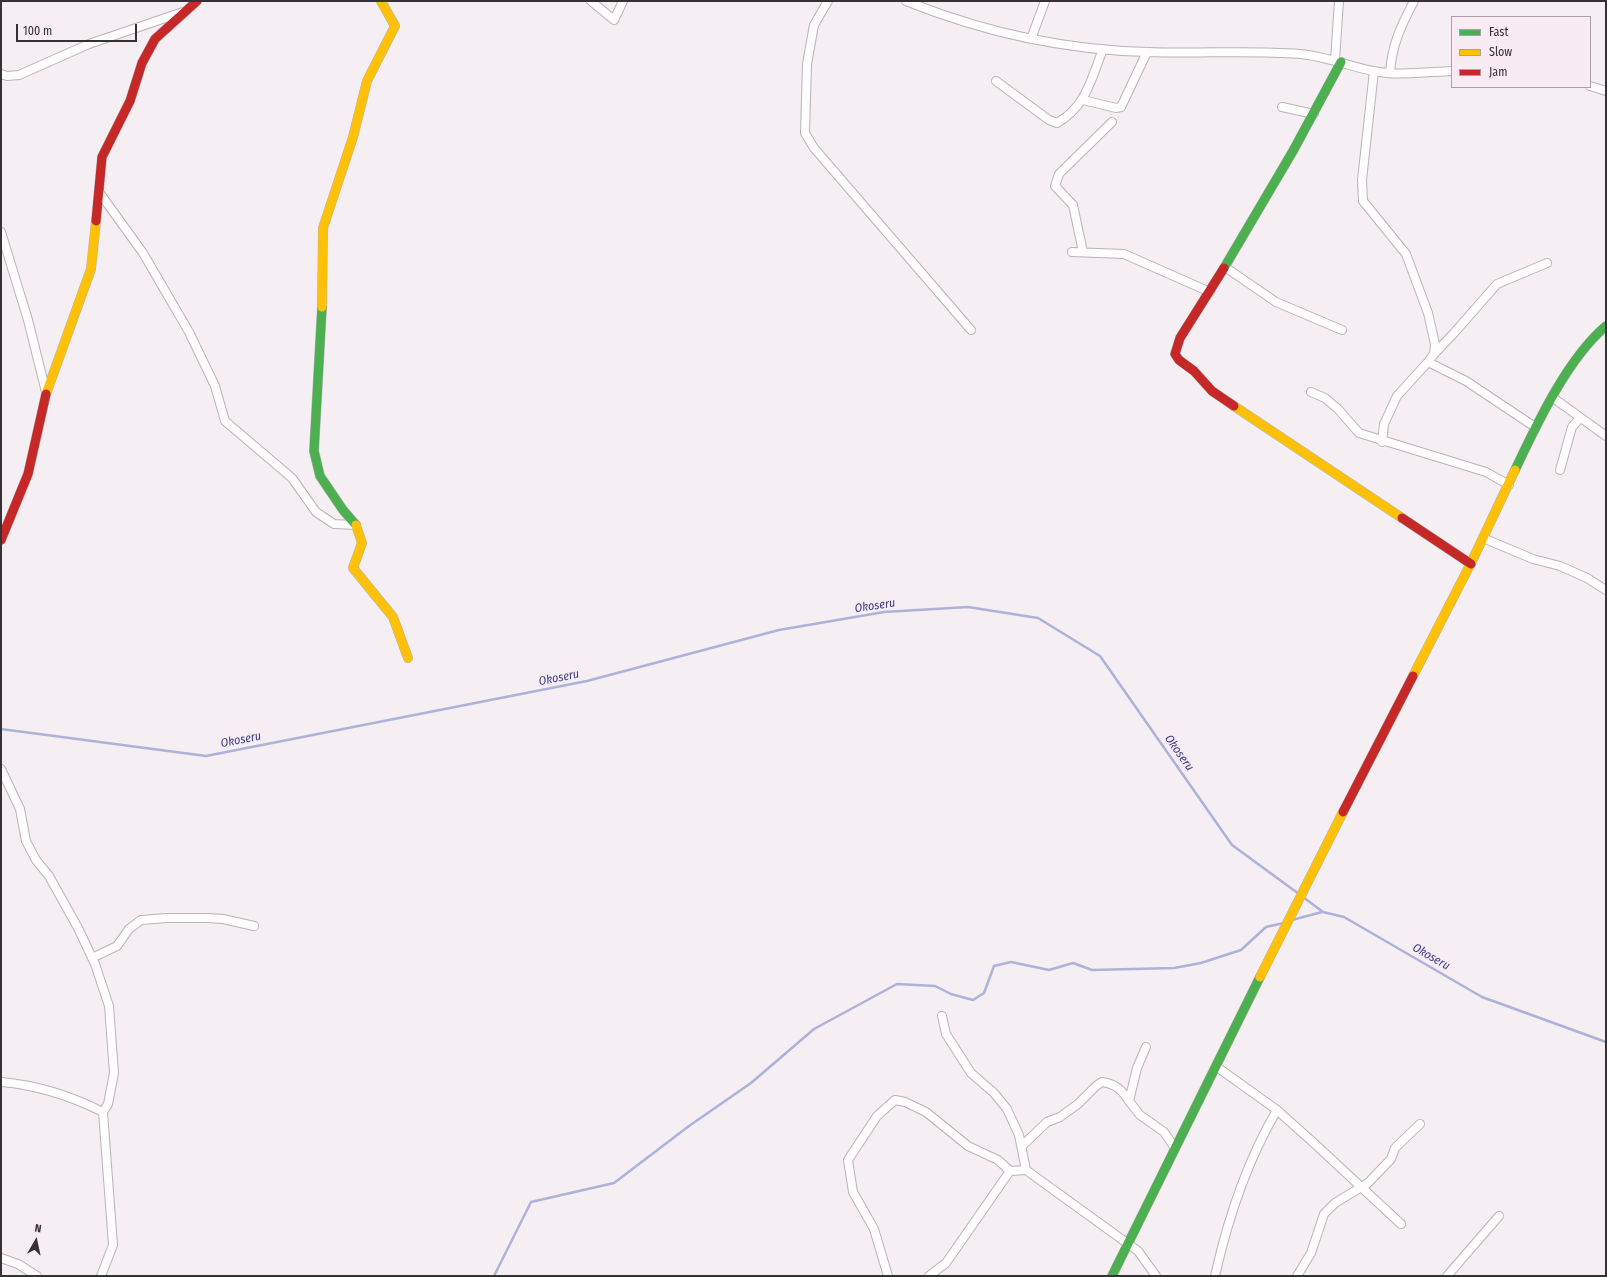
<!DOCTYPE html>
<style>
body{margin:0}
#map{position:relative;width:1607px;height:1277px;overflow:hidden;background:#f5eef2;font-family:"Fira Sans Condensed",sans-serif}
canvas{display:block}
.frame{position:absolute;inset:0;border:2px solid #363134;pointer-events:none}
.legend{position:absolute;left:1451px;top:16px;width:140px;height:72px;box-sizing:border-box;background:#f8ebf3;border:1px solid #aaa1a7;margin:0;padding:5px 7px;list-style:none;font-size:12px;color:#363134}
.legend li{display:flex;align-items:center;gap:8px;height:20px}
.legend b{width:20px;border:1px solid #aaa1a7}
.north{position:absolute;left:16px;top:1221px;width:40px;height:40px;-webkit-text-stroke:3px #f8ebf3;paint-order:stroke;rotate:9deg;font-size:11px;font-weight:700;line-height:16px;text-align:center;color:#363134}
.north::after{content:'';display:block;margin:auto;width:14px;height:18px;background:#363134;clip-path:polygon(50% 0,100% 100%,50% 72%,0 100%)}
.scale{position:absolute;left:16px;top:24px;width:121px;height:18px;box-sizing:border-box;border:2px solid #363134;border-top:0;padding-left:5px;font-size:12px;line-height:14px;white-space:nowrap;color:#363134;-webkit-text-stroke:3px #f8ebf3;paint-order:stroke}
</style>
<div id="map">
<canvas width="1607" height="1277"></canvas>
<div class="frame"></div>
<ul class="legend">
<li><b style="height:5px;background:#4caf50"></b>Fast</li>
<li><b style="height:5px;background:#ffc107"></b>Slow</li>
<li><b style="height:5px;background:#c62828"></b>Jam</li>
</ul>
<div class="north">N</div>
<div class="scale">100 m</div>
</div>
<script>
const ctx = document.querySelector('canvas').getContext('2d');
ctx.lineJoin = 'round';
function trace(path, color, width, dash) { ctx.strokeStyle = color; ctx.lineWidth = width; ctx.lineCap = dash ? 'butt' : 'round'; ctx.setLineDash(dash || []); ctx.stroke(path); }
function write(font, color, halo, rows, align = 'center') {
  ctx.font = font + ' "Fira Sans Condensed",sans-serif'; ctx.lineWidth = 3; ctx.setLineDash([]); ctx.textBaseline = 'middle'; ctx.strokeStyle = halo; ctx.fillStyle = color; for (const [text, x, y, turn = 0] of rows) {
    ctx.save(); ctx.translate(x, y); ctx.rotate((+turn || 0) * Math.PI / 180); ctx.textAlign = isNaN(turn) ? turn : align; if (halo) ctx.strokeText(text, 0, 0); ctx.fillText(text, 0, 0); ctx.restore();
  }
}
const stream = new Path2D(`
 M1,729L206,756L587,681L779,630L884,612L968,607L1038,618L1100,656L1232,845L1299,894
 M1303,897L1323,912L1344,917L1482,997L1606,1042
 M1292,920L1322,912
 M494,1276L531,1202L614,1183L689,1126L751,1083L814,1029L897,984L935,986L951,994L973,1000L984,993L994,966L1011,962L1049,970L1073,963L1092,970L1174,968L1201,963L1241,950L1266,927L1284,923`);
const street = new Path2D(`
 M591,1L614,20L623,1
 M828,1L814,25L807,64L805,133L814,148L971,330
 M906,1C983,32 1065,50 1148,52C1199,54 1249,50 1300,54C1325,56 1348,66 1373,71C1398,76 1427,72 1452,71
 M1031,39L1045,1
 M1335,60L1339,1
 M1374,71L1362,180L1363,201L1406,254L1428,313L1435,344L1434,354L1428,362L1397,396L1384,424L1382,442
 M1390,73C1392,44 1401,26 1414,1
 M1,74L7,76L19,75L89,44L183,12
 M996,81L1049,120L1057,123C1086,107 1092,77 1103,49
 M1590,86L1606,91
 M1083,100L1116,108L1121,107L1147,52
 M1282,107L1314,114
 M99,192L143,253L189,332L215,386L225,421L292,478L316,512L334,524L356,525
 M1,232L28,320L46,392
 M1072,252L1124,254L1210,292
 M1083,252L1073,205L1055,186L1059,174L1112,122
 M1225,267L1276,302L1342,330
 M1434,354L1454,333L1497,284L1547,263
 M1428,362L1466,381L1535,427
 M1311,392L1325,398L1338,409L1359,433L1486,472L1509,485
 M1552,397L1606,436
 M1560,470L1572,427L1580,418
 M1483,538L1533,559L1560,566L1587,578L1606,590
 M1,769L20,809L26,841L36,860L49,876L78,928L95,964L109,1006L114,1073L108,1104L103,1112L113,1245L101,1276
 M92,958L117,946L129,929L141,920L167,918H207L223,919L254,926
 M942,1016L946,1034L971,1073L994,1093L1007,1109L1019,1135L1026,1170
 M1146,1047L1137,1068L1129,1101L1140,1115L1164,1132L1175,1148
 M1217,1067L1277,1110L1316,1145L1401,1224
 M1,1082C37,1085 71,1096 103,1112
 M1022,1146L1047,1122L1060,1117L1078,1104L1096,1086L1102,1082C1116,1084 1122,1090 1129,1101
 M1,1258L18,1264L37,1276
 M888,1276L874,1229L853,1192L848,1160L877,1116L895,1100L905,1102L926,1112L968,1146L998,1160L1010,1171L1026,1170L1138,1251L1156,1276
 M929,1276L946,1263L1010,1171
 M1215,1276C1228,1218 1247,1161 1277,1110
 M1297,1276L1311,1253L1324,1214L1335,1203L1368,1183L1391,1159L1395,1148L1420,1124
 M1447,1276L1499,1216`);
const fast = new Path2D(`
 M1224,268L1293,151L1341,62
 M322,307L314,451L320,476L343,510L356,525
 M1515,470C1537,424 1567,359 1606,326
 M1112,1276L1260,977`);
const slow = new Path2D(`
 M322,307L323,228L353,137L367,81L395,26L381,1
 M46,394L91,269L96,221
 M1234,406L1402,518
 M356,525L362,543L353,568L393,617L408,658
 M1413,676L1472,561L1515,470
 M1260,977L1343,812`);
const jam = new Path2D(`
 M96,221L102,157L130,101L142,63L155,39L197,1
 M1224,268L1180,338L1175,354L1179,360L1194,371L1212,391L1234,406
 M1402,518L1471,564
 M1,540L28,474L46,394
 M1343,812L1413,676`);
const waterNames = [
 ["Okoseru",875,606,-8],
 ["Okoseru",559,678,-11],
 ["Okoseru",241,740,-11],
 ["Okoseru",1179,753,55],
 ["Okoseru",1431,957,30]
];
trace(stream, '#acb2d9', 2.5);
trace(street, '#b9b4b7', 10);
trace(fast, '#b9b4b7', 10);
trace(slow, '#b9b4b7', 10);
trace(jam, '#b9b4b7', 10);
trace(street, '#fefcfd', 8);
trace(fast, '#4caf50', 9);
trace(slow, '#ffc107', 9);
trace(jam, '#c62828', 9);
write('italic 12px', '#394184', '#f8ebf3', waterNames);
</script>
